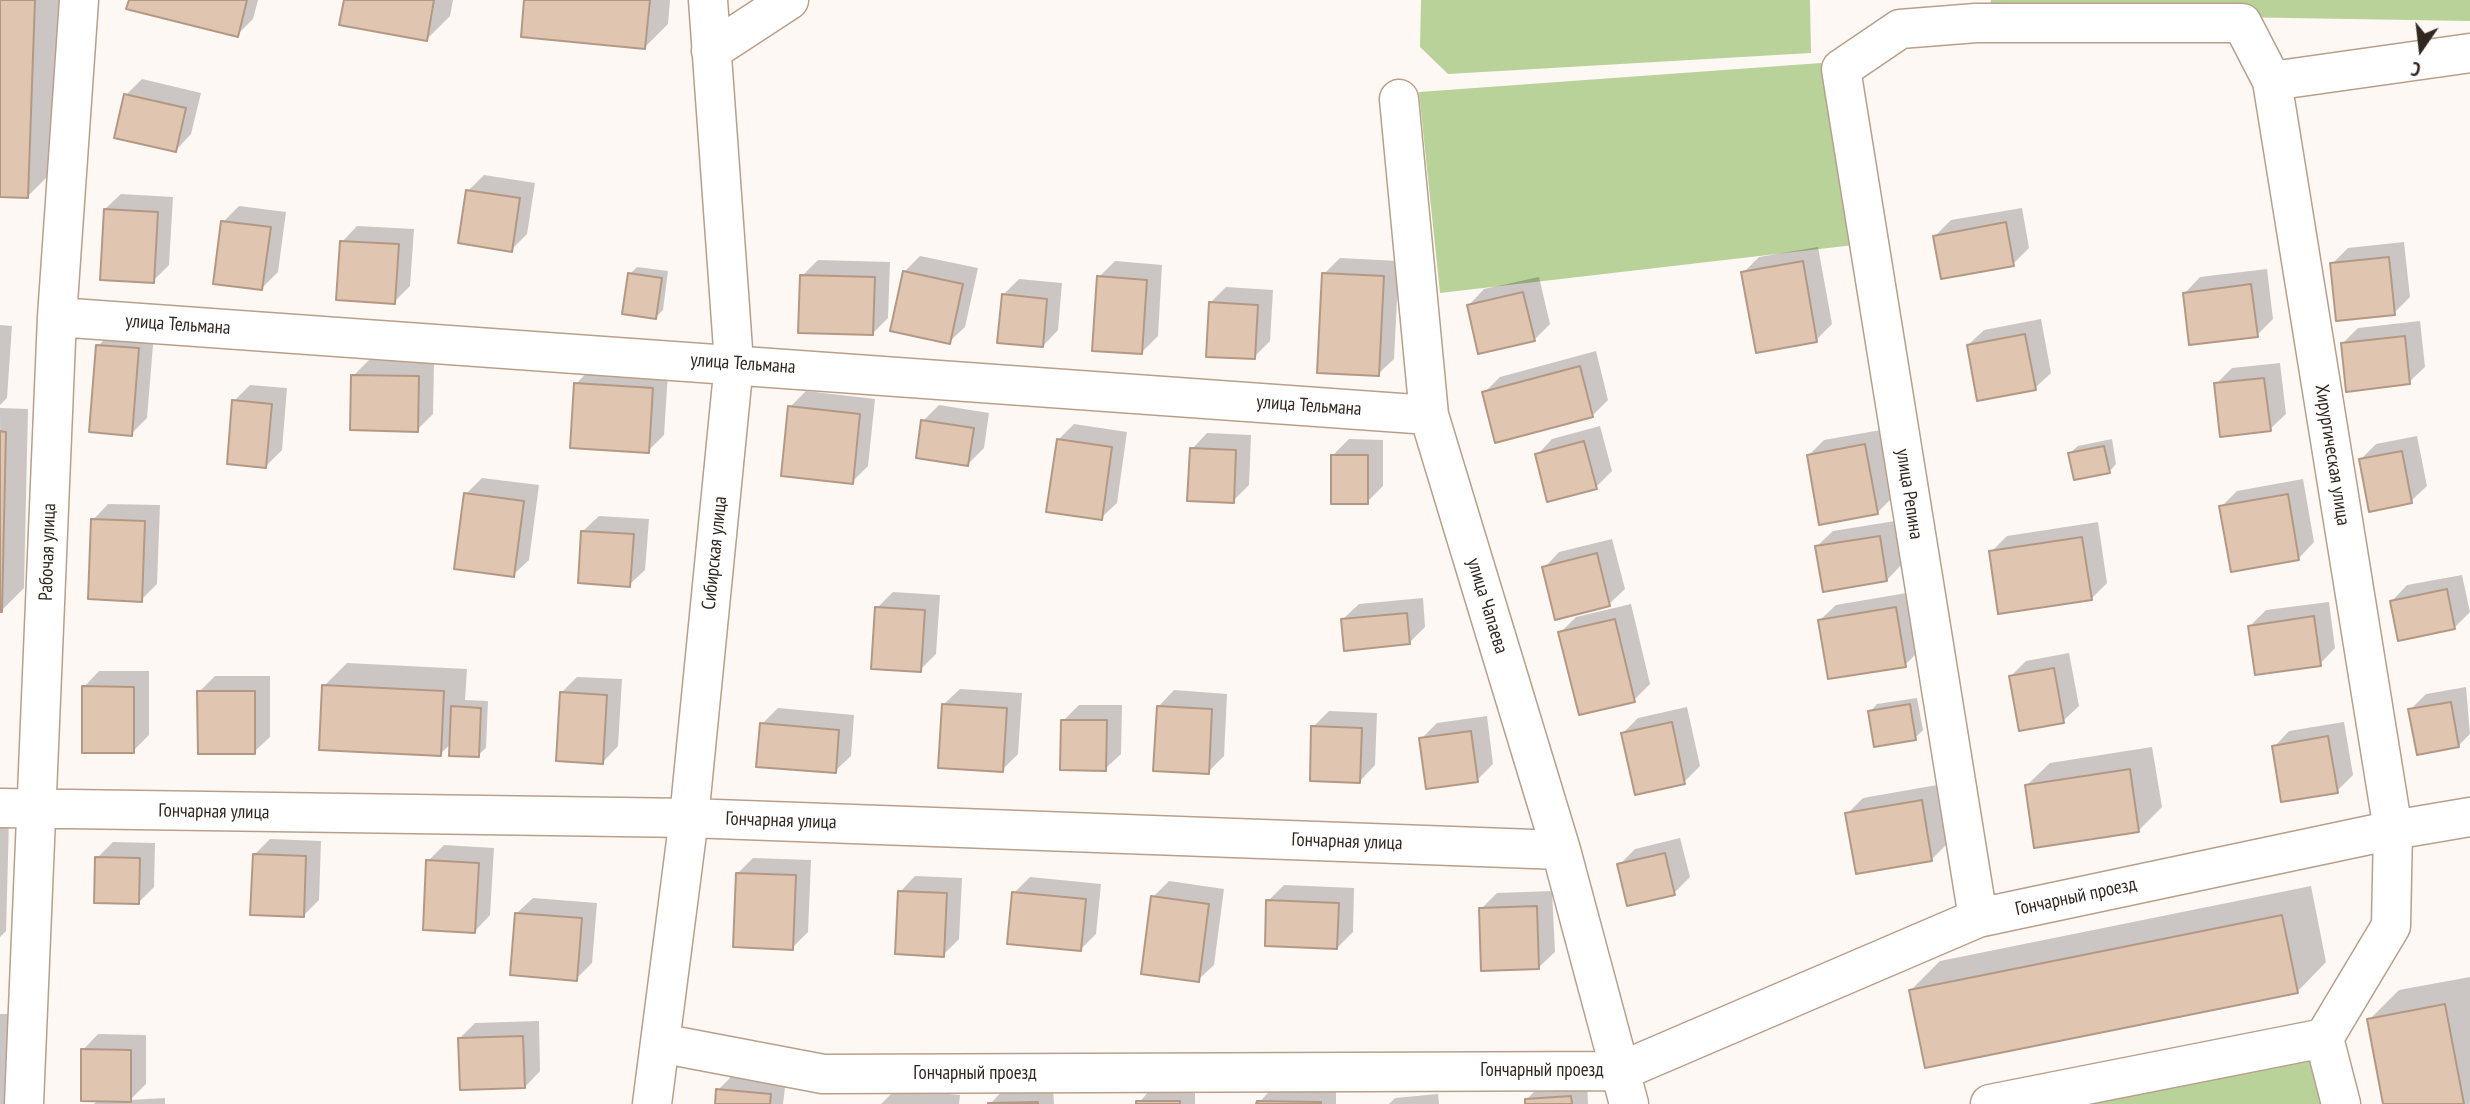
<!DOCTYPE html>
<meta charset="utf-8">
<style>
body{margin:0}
#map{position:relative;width:2470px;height:1104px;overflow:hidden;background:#fef8f4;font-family:"PT Sans Narrow",sans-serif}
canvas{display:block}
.north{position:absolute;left:2386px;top:14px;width:70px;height:70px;-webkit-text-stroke:5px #fff;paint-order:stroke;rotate:194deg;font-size:19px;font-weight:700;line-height:28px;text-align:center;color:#32271f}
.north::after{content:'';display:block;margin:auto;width:24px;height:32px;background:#32271f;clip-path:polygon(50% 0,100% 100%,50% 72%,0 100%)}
</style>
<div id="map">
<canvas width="2470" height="1104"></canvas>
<div class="north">С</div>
</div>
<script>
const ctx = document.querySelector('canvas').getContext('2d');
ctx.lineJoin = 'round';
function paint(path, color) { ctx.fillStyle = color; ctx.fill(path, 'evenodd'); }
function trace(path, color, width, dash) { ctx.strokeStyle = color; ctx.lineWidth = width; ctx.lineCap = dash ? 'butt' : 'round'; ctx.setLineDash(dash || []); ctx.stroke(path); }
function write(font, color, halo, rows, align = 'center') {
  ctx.font = font + ' "PT Sans Narrow",sans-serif'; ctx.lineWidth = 6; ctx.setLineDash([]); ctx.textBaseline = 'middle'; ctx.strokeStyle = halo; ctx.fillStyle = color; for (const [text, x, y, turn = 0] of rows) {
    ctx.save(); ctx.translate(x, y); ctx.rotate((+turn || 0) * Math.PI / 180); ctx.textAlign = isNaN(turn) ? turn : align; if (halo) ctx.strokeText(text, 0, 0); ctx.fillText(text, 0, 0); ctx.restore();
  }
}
const green = new Path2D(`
 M1421,0H1810L1811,53L1448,74L1420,47Z
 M1991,0H2470V21L1989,13Z
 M1821,63L1854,245L1440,293L1419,92Z
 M2314,1048L2329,1104H2038Z`);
const shadow = new Path2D(`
 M0,0H63L57,167L27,197L0,196Z
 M130,0H258L253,19L237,35Z
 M346,0H453L450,16L427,39Z
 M526,0H670L668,24L645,47Z
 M142,79L201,93L191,134L176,150L126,95Z
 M484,175L535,183L527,234L511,250L468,191Z
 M121,194L173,197L169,265L153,281L105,209Z
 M239,206L286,212L278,272L262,288L223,222Z
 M2022,208L2029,248L2013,264L1935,236L1951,220Z
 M357,226L414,229L410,286L394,302L342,242Z
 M2404,242L2410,297L2394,313L2332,264L2348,248Z
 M1818,247L1832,324L1816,340L1743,273L1759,257Z
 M920,256L978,268L965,327L949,342L905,271Z
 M1340,258L1399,261L1394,359L1378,374L1324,274Z
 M818,260L890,262L888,318L873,333L802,276Z
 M1115,261L1162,265L1158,336L1142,352L1099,277Z
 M637,267L668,271L663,310L655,318L630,274Z
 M2267,269L2273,319L2257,335L2185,293L2200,277Z
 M1539,277L1550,324L1534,340L1469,305L1484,289Z
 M1019,279L1062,283L1058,330L1043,346L1003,295Z
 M1226,287L1273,290L1270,341L1254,357L1210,303Z
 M2041,319L2051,373L2035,388L1968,345L1984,330Z
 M2420,321L2425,367L2409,382L2342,344L2358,328Z
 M0,325L12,326L7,398L0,405Z
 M114,330L154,333L147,418L131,434L98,346Z
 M1596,351L1608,400L1592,416L1484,393L1500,377Z
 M369,360L434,361L433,414L417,430L353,376Z
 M2280,363L2286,414L2270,429L2216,384L2232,368Z
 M591,368L668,372L664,435L648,451L576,384Z
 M250,385L287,388L282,450L266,466L234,401Z
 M806,391L875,399L868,466L852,482L790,407Z
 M939,405L989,413L984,448L968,464L923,421Z
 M0,408L28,409L24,588L1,611Z
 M1074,424L1127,432L1117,503L1101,518L1058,440Z
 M1600,426L1612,471L1596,487L1537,455L1552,439Z
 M1881,430L1893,497L1877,513L1808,456L1824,440Z
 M1207,433L1251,435L1249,485L1233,501L1192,449Z
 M2417,436L2427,486L2411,501L2361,459L2376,444Z
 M1349,439L1383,440V486L1367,502L1333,455Z
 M2112,439L2116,464L2109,472L2070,453L2078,446Z
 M482,478L539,485L529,560L513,575L466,494Z
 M2303,479L2314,542L2299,558L2221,507L2237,491Z
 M108,504L160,505L157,584L141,600L93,520Z
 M599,516L649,519L645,570L629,585L583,531Z
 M1895,521L1902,564L1887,580L1817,546L1833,531Z
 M2098,522L2107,583L2091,599L1991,552L2007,536Z
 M1612,539L1625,589L1609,604L1544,568L1559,552Z
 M2462,575L2470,612L2454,628L2392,601L2407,585Z
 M893,592L940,595L936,654L920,670L877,608Z
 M1912,592L1921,649L1905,665L1820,620L1836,605Z
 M1423,598L1425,627L1409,643L1343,619L1359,604Z
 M2329,602L2335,648L2320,664L2250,626L2266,610Z
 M1631,604L1650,684L1634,700L1560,633L1576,617Z
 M2069,653L2079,706L2063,721L2010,677L2026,661Z
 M347,663L467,669L465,700L488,701L486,748L478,755L451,744L440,754L324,686Z
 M99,671H149V735L133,751L84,687Z
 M215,676H270V737L254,752L199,692Z
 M577,677L622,679L618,746L603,762L561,693Z
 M2466,687L2470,734L2458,746L2410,710L2426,694Z
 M960,689L1022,693L1018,754L1002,770L944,704Z
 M1174,690L1227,694L1224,756L1208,772L1159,706Z
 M1917,698L1923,730L1915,738L1870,712L1877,704Z
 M1079,705H1122L1121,754L1105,769L1063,721Z
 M1687,707L1700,766L1684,782L1623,733L1638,718Z
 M778,708L854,715L851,756L835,771L762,724Z
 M1329,711L1377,713L1375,765L1360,781L1313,727Z
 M1487,716L1493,764L1477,780L1421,739L1437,723Z
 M2344,722L2353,775L2337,791L2274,747L2289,731Z
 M2152,747L2162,807L2139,830L2026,786L2050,763Z
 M1937,785L1947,844L1931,860L1847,814L1863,798Z
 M0,821H9L6,931L0,937Z
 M1680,838L1690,877L1674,893L1619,865L1635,849Z
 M270,839L321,841L319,900L303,916L254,855Z
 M113,842L155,843L154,887L138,903L97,858Z
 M444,845L494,848L490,915L475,931L428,861Z
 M753,858L811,860L808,932L792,948L738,873Z
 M915,876L962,878L959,939L943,955L900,892Z
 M1030,877L1101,884L1096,934L1080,950L1014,893Z
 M1169,881L1224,889L1214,965L1198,980L1153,897Z
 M1284,885L1354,888L1353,932L1337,948L1268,901Z
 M2311,886L2326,962L2297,992L1911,990L1940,961Z
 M1552,891L1555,952L1539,967L1481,909L1497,893Z
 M533,898L597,903L592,963L576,979L517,913Z
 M2470,977V1104H2385L2369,1020L2399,990Z
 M0,1014H12L10,1104H0Z
 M539,1021L540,1071L525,1087L460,1038L475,1023Z
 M98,1034L146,1035V1084L130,1100L165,1098V1104H94L98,1100L83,1050Z
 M734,1074L786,1079L783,1104H716L718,1090Z
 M1587,1081L1588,1104H1527L1526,1100L1542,1084Z
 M1153,1086H1195V1104H1138Z
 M1274,1086L1336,1087V1104H1258Z
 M1053,1087L1054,1104H990L1005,1088Z
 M896,1089L960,1095L959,1104H881Z
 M1438,1094L1439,1104H1389L1395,1098Z`);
const building = new Path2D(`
 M0,0H35L28,198L0,197Z
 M129,0H247L238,37L126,9Z
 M344,0H434L427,41L339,25Z
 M524,0H650L645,49L521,37Z
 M124,94L186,108L176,152L114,138Z
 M466,190L520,198L512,252L458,243Z
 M104,209L158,212L154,283L100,280Z
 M221,221L271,227L262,290L213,284Z
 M2006,222L2014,266L1941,279L1933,236Z
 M340,241L399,244L395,304L336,300Z
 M2389,257L2395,315L2336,321L2330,263Z
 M1803,261L1817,342L1756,353L1741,272Z
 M903,271L963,284L950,344L890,331Z
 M628,273L662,278L656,319L622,314Z
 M1322,273L1384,276L1379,376L1317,373Z
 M800,275L875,277L873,335L798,333Z
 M1097,276L1147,280L1142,354L1092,351Z
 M2251,284L2258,337L2189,345L2183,293Z
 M1523,292L1535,341L1478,354L1467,305Z
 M1002,294L1047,299L1043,347L997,343Z
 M1209,302L1258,305L1255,359L1206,357Z
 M2025,334L2036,390L1977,401L1967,345Z
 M2405,336L2410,384L2346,392L2341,343Z
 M96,345L139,348L132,436L89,432Z
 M1580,366L1593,417L1495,443L1482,392Z
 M351,375L419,376L418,432L350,430Z
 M2264,378L2271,431L2220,437L2214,383Z
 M574,383L653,388L649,453L570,448Z
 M232,400L272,404L266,468L227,464Z
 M788,406L860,414L853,484L781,476Z
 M921,420L974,428L968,466L916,458Z
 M0,431L6,432L2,612H0Z
 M1057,439L1112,447L1102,520L1046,512Z
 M1584,441L1597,489L1547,502L1535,454Z
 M1865,444L1878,514L1819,525L1807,455Z
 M2104,446L2110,473L2074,480L2068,453Z
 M1190,448L1236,450L1234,503L1187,501Z
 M2402,451L2412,503L2369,512L2359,459Z
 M1331,455H1368V504H1331Z
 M464,493L524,501L514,577L454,569Z
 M2288,494L2299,560L2231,572L2219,506Z
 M91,519L145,521L142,602L88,599Z
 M581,531L634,534L630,587L578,583Z
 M1880,536L1887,581L1823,592L1815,546Z
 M2082,537L2092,600L1998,614L1989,551Z
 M1597,553L1610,606L1555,620L1542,567Z
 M2447,589L2455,629L2398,641L2390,601Z
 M875,607L925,610L921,672L871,669Z
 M1896,607L1906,667L1828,679L1818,620Z
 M1407,613L1410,644L1344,651L1341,619Z
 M2314,616L2321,666L2255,675L2248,626Z
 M1615,619L1635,702L1579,715L1558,632Z
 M2054,668L2064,723L2019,731L2009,676Z
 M322,685L444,691L441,756L319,750Z
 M82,686L134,687V753H82Z
 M197,691H255V754H198Z
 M560,692L607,695L603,764L556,761Z
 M2451,702L2459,747L2417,755L2408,709Z
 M942,704L1007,708L1003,772L938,768Z
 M1910,704L1916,740L1874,747L1868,711Z
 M451,706L481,708L479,757L449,756Z
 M1157,706L1212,709L1209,774L1153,771Z
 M1061,720H1107L1106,771L1060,770Z
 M1672,722L1685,784L1635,795L1621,733Z
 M760,723L839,730L836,773L756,767Z
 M1311,726L1362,728L1360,783L1310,781Z
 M1471,731L1478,782L1426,789L1419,738Z
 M2328,736L2338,793L2281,802L2272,746Z
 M2130,769L2139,832L2034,848L2025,785Z
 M1922,800L1932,861L1856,874L1845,813Z
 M1665,853L1675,895L1627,906L1617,864Z
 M253,854L306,856L304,917L250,915Z
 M95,857L140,858L139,904L94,903Z
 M426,860L479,863L475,933L423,930Z
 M736,873L796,875L793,950L733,947Z
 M898,891L947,893L944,957L895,954Z
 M1012,892L1086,899L1081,951L1007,944Z
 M1151,896L1209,904L1199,982L1141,974Z
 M1266,900L1339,903L1337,949L1265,946Z
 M1537,906L1539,969L1481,971L1479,908Z
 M515,913L582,918L577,981L510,975Z
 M2282,915L2298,993L1925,1068L1909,990Z
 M2445,1004L2464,1104H2383L2367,1019Z
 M523,1036L525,1088L460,1090L458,1038Z
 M81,1049L131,1050V1102L81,1101Z
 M716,1089L771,1094L770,1104H715Z
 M1571,1096L1572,1104H1525V1099Z
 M1136,1101H1180V1104H1136Z
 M1257,1101L1321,1102V1104H1256Z
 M1038,1102V1104H988V1103Z`);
const minor = new Path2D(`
 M711,51L789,0
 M1399,99L1429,415L1561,850L1629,1104
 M57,317L1429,415
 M0,808L689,818L1561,850
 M1978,918L1841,69L1900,29L1976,23H2242L2272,81L2470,53
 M2324,1038L2341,1104
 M660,1043L823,1074L1621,1071L1978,918L2393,830L2470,817
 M24,1104L57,317L79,0
 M652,1104L689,818L734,363L708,0
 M1990,1104L2324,1038L2391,926L2393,830L2272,81`);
const streetNames = [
 ["улица Тельмана",178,325,4],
 ["улица Тельмана",743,364,4],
 ["улица Тельмана",1309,406,4],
 ["Хирургическая улица",2332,455,81],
 ["улица Репина",1909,494,81],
 ["Рабочая улица",48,552,-88],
 ["Сибирская улица",715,553,-84],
 ["улица Чапаева",1487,606,73],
 ["Гончарная улица",214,812,1],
 ["Гончарная улица",781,821,2],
 ["Гончарная улица",1347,842,2],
 ["Гончарный проезд",2076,897,-12],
 ["Гончарный проезд",1542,1071],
 ["Гончарный проезд",975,1074]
];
paint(green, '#b9d29a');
paint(shadow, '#0003');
paint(building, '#e0c5b0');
trace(building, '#b39985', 2);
trace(minor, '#b99f8a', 41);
trace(minor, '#fff', 38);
write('19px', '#32271f', '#fff', streetNames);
</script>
